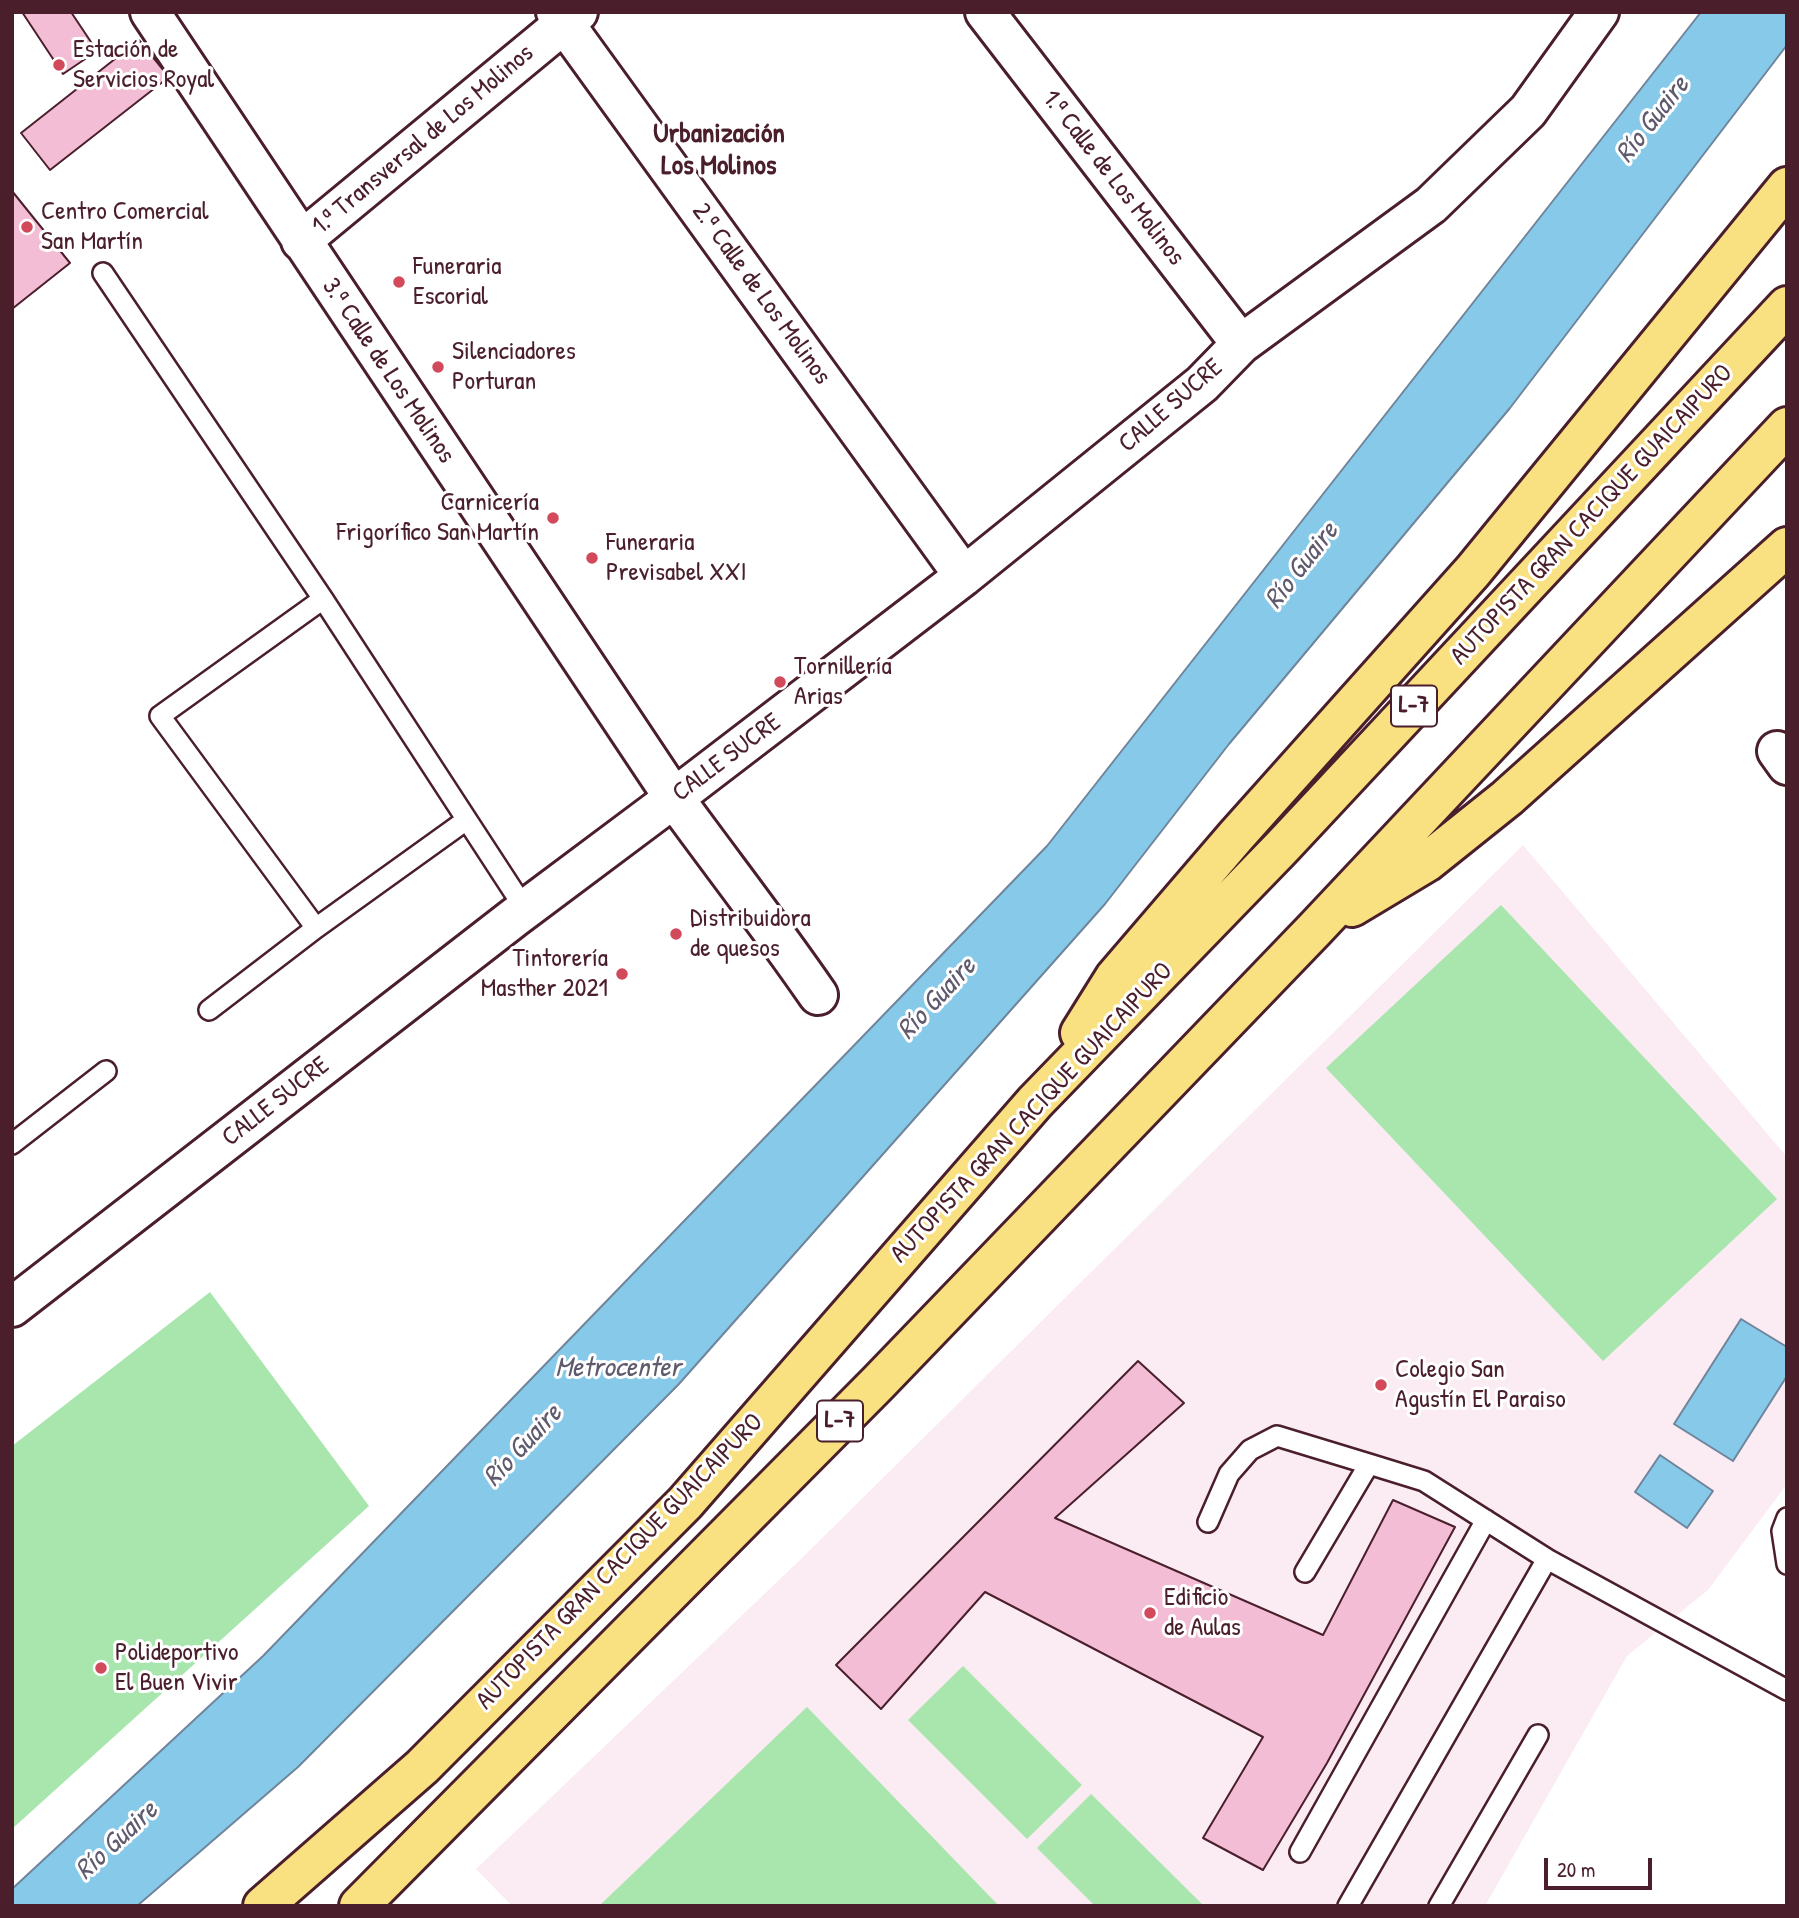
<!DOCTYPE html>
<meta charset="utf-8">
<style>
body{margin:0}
#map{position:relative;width:1799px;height:1918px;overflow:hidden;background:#fff;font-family:"Patrick Hand",sans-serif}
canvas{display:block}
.frame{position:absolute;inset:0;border:14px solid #4a1f2b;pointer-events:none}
.scale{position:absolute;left:1544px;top:1858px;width:108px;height:32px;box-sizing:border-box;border:4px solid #4a1f2b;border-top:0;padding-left:9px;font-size:21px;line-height:24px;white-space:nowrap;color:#4a1f2b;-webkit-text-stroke:5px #fff;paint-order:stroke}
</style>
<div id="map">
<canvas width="1799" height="1918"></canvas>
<div class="frame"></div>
<div class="scale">20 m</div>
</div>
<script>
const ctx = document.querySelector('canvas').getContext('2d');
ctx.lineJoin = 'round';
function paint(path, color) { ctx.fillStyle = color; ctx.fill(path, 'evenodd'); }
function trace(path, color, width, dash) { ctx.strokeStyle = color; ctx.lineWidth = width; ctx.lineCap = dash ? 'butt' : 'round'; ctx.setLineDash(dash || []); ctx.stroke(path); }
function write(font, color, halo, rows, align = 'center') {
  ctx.font = font + ' "Patrick Hand",sans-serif'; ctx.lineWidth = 6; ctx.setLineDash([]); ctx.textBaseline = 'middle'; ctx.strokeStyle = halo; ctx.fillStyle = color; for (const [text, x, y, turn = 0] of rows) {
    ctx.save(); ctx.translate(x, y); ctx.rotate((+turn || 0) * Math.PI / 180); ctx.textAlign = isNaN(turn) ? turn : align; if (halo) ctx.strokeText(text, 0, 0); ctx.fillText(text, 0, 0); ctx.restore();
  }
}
const built = new Path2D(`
 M1523,845L1787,1157V1484L1708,1590L1627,1656L1485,1906H512L476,1869L801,1559Z`);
const green = new Path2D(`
 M1501,905L1777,1199L1603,1361L1326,1068Z
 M210,1292L369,1506L12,1829V1446Z
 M963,1666L1082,1785L1027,1839L908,1720Z
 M807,1707L999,1906H599Z
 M1091,1794L1204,1906H1095L1037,1848Z`);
const water = new Path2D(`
 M1701,12H1787V45L1510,408L1229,744L1105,904L678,1385L298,1767L137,1906H12V1889L263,1656L1047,846Z
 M1741,1319L1787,1347V1376L1733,1461L1674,1424Z
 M1660,1455L1713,1491L1687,1528L1635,1492Z`);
const building = new Path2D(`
 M22,12H71L97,51L63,74Z
 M139,40L169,77L50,170L21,133Z
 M12,191L70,263L12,309Z
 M1138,1361L1184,1403L1055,1518L1323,1635L1393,1500L1455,1527L1327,1763L1263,1870L1203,1838L1263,1737L985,1592L881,1709L836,1665Z`);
const service = new Path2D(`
 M103,273L323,599L525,909
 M316,928L160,716L323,599
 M209,1010L316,928L465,821
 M12,1144L106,1071
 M1787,1518L1782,1531L1787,1564
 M1208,1522L1229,1474L1250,1450L1277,1436L1369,1464
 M1305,1572L1369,1464L1424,1481L1547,1559
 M1300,1852L1486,1520
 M1348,1906L1547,1559L1787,1690
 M1439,1906L1538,1735`);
const minor = new Path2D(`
 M150,12L674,798C722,864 772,928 818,995
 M556,12L964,576
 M985,12L1241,344
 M301,241L578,12
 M1777,751L1787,765
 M12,1307L515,917L674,798L964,576L1202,384L1241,344L1431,205L1528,111L1599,12`);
const motorway = new Path2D(`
 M1352,907L1427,862L1507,798L1787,547
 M1080,1033L1115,977L1236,836L1473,571L1787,187
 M263,1906L422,1767L685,1503L1035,1102L1282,847L1787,306
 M359,1906L878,1383L1315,929L1787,427`);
const markers = [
 [59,65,7,"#d1495b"],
 [27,227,7,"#d1495b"],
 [399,282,7,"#d1495b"],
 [438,367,7,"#d1495b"],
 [553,518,7,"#d1495b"],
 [592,558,7,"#d1495b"],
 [780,682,7,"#d1495b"],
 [676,934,7,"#d1495b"],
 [622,974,7,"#d1495b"],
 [1381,1385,7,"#d1495b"],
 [1150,1613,7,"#d1495b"],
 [101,1668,7,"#d1495b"]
];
const shields = [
 [1414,706,46],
 [840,1421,46]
];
const shieldNames = [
 ["L-7",1414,706],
 ["L-7",840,1421]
];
const poiNames = [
 ["Estación de",73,50],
 ["Servicios Royal",73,80],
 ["Centro Comercial",41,212],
 ["San Martín",41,242],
 ["Funeraria",413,267],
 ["Escorial",413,297],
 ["Silenciadores",452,352],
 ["Porturan",452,382],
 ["Carnicería",539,503,"right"],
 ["Frigorífico San Martín",539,533,"right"],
 ["Funeraria",606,543],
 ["Previsabel XXI",606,573],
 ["Tornillería",794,667],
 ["Arias",794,697],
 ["Distribuidora",690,919],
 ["de quesos",690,949],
 ["Tintorería",608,959,"right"],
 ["Masther 2021",608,989,"right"],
 ["Colegio San",1395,1370],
 ["Agustín El Paraiso",1395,1400],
 ["Edificio",1164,1598],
 ["de Aulas",1164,1628],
 ["Polideportivo",115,1653],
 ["El Buen Vivir",115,1683]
];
const streetNames = [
 ["1.ª Transversal de Los Molinos",423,140,-40],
 ["1.ª Calle de Los Molinos",1113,178,52],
 ["2.ª Calle de Los Molinos",761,294,54],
 ["3.ª Calle de Los Molinos",388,371,56],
 ["CALLE SUCRE",1171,406,-41],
 ["AUTOPISTA GRAN CACIQUE GUAICAIPURO",1592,515,-47],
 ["CALLE SUCRE",727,758,-37],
 ["CALLE SUCRE",276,1102,-38],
 ["AUTOPISTA GRAN CACIQUE GUAICAIPURO",1032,1113,-47],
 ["AUTOPISTA GRAN CACIQUE GUAICAIPURO",620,1562,-46]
];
const waterNames = [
 ["Río Guaire",1653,120,-52],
 ["Río Guaire",1302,566,-52],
 ["Río Guaire",937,999,-47],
 ["Metrocenter",618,1369],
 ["Río Guaire",523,1446,-47],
 ["Río Guaire",117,1841,-43]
];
const neighbourhoodNames = [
 ["Urbanización",719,135],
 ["Los Molinos",719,167]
];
paint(built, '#fbebf2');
paint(green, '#a8e6ae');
paint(water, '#87c9e8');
trace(water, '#6f859c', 2);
paint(building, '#f3bdd5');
trace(building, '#4a1f2b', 2);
trace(service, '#4a1f2b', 24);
trace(minor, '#4a1f2b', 44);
trace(motorway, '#4a1f2b', 44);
trace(service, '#fff', 19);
trace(minor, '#fff', 38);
trace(motorway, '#f9e181', 38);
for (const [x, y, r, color] of markers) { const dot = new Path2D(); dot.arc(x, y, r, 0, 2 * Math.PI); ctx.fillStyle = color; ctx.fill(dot); trace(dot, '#fff', 2.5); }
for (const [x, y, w] of shields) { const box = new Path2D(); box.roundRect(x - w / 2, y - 20.5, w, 41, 5); ctx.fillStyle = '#fff'; ctx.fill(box); trace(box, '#4a1f2b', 2); }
write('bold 24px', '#4a1f2b', null, shieldNames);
write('26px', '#4a1f2b', '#fff', poiNames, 'left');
write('26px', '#4a1f2b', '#fff', streetNames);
write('italic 28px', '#5f5a6d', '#fff', waterNames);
write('bold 28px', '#4a1f2b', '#fff', neighbourhoodNames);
</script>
